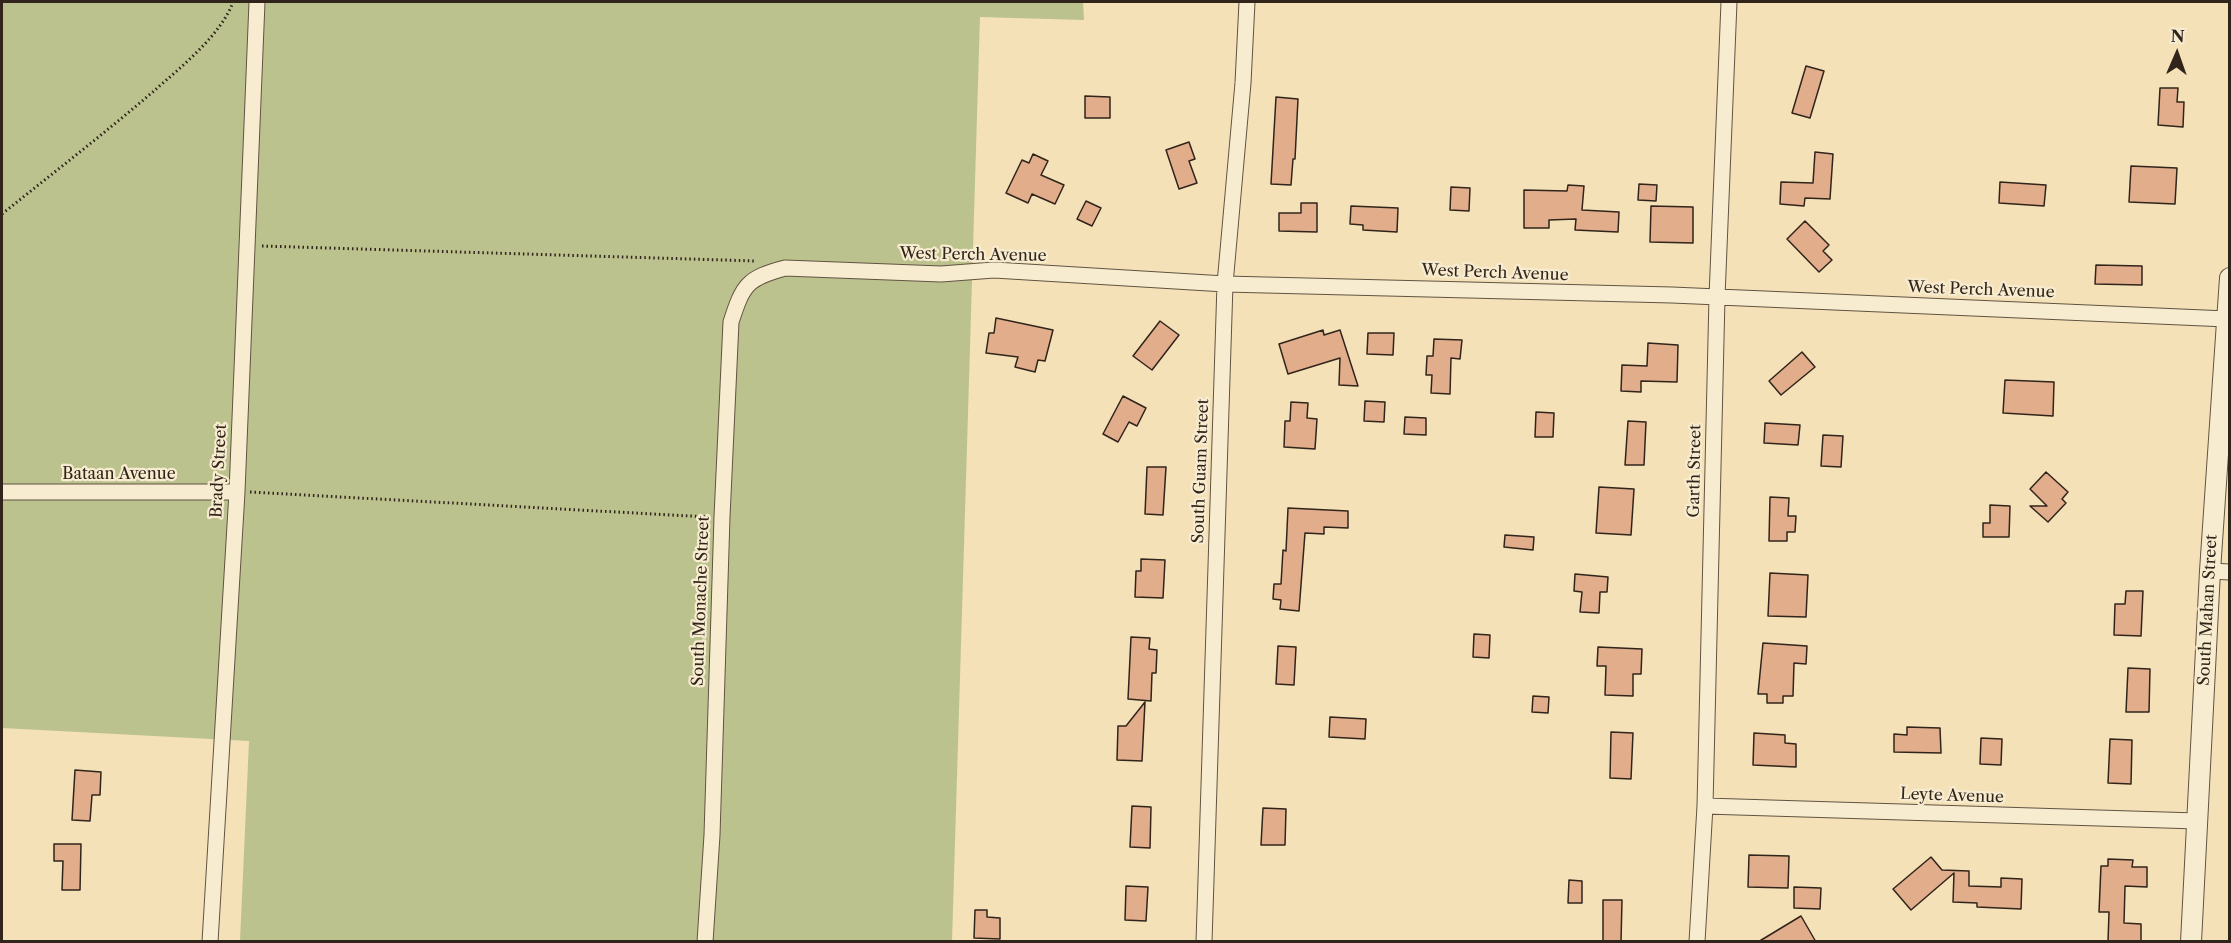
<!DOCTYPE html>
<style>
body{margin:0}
#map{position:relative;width:2231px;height:943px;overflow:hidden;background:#f4e1b7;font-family:"Libre Caslon Text",serif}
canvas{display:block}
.frame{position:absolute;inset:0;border:3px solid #30241b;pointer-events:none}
.north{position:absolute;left:2147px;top:24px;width:60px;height:60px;-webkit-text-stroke:4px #f8ecd0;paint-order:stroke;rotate:2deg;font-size:16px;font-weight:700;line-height:24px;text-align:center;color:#30241b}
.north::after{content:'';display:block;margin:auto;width:21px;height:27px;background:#30241b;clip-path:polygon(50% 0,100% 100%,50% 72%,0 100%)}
</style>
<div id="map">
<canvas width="2231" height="943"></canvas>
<div class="frame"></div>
<div class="north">N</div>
</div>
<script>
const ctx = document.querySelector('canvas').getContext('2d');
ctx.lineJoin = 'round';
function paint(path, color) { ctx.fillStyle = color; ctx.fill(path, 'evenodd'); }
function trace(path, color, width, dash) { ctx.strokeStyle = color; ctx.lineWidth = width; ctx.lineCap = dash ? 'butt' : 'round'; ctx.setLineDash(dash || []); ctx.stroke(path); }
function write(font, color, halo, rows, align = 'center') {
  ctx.font = font + ' "Libre Caslon Text",serif'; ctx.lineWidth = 4.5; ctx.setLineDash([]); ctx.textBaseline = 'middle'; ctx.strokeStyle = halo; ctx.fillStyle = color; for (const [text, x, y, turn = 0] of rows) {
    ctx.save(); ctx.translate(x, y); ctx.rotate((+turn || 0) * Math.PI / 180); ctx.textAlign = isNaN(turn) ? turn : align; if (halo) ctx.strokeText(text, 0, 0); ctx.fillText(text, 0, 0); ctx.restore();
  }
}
const green = new Path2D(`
 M2,2H1083L1084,20L980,17L952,941H240L249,741L2,728Z`);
const building = new Path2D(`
 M1806,66L1824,71L1810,118L1792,113Z
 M2160,88H2178L2177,102H2184L2183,127L2158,125Z
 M1085,96L1110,97V118H1085Z
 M1276,97L1298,99L1295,159H1293L1291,185L1271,184Z
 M1189,142L1195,159L1189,161L1197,183L1179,189L1166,150Z
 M1815,152L1833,154L1830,199L1805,198L1804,206L1780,204L1781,182L1813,183Z
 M1033,154L1048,161L1041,175L1064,185L1055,204L1032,194L1028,203L1006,193L1022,160L1029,163Z
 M2131,166L2177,168L2175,204L2129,202Z
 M2000,182L2046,185L2044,206L1999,203Z
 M1639,184L1657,185L1656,201L1638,200Z
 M1568,185L1584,186L1582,210L1619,212L1618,232L1575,230L1576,219L1549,220V228H1524V190L1567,191Z
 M1451,187L1470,188L1469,211L1450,210Z
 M1086,201L1101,208L1092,226L1077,219Z
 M1301,203H1317V232L1279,231V213H1301Z
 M1351,206L1398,208L1397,232L1363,230V225L1350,224Z
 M1651,206L1693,207V243L1650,242Z
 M1805,221L1829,245L1823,251L1832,260L1819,272L1787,239Z
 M2096,265L2142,266V285L2095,284Z
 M996,318L1053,330L1045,361L1038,360L1035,372L1015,367L1018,357L986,353L989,333H994Z
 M1160,321L1179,335L1152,370L1133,356Z
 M1323,330L1324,335L1340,330L1358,386L1339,385L1340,358L1288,374L1279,344Z
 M1368,333H1394L1393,355L1367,354Z
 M1434,339L1462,340L1460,359L1451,358L1450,394L1431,393L1432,375H1426L1427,356H1433Z
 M1648,343L1678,345L1677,382L1641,381V392L1621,391L1622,365L1647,366Z
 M1802,352L1815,367L1781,395L1769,381Z
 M2005,380L2054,382L2053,416L2003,413Z
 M1123,396L1146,408L1137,426L1129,422L1118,442L1103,434Z
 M1365,401L1385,402L1384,422L1364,421Z
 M1291,402L1308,403L1307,418L1317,419L1315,449L1284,447L1285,421H1290Z
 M1536,412L1554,413L1553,437H1535Z
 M1405,417L1426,418V435L1404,434Z
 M1628,421L1646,422L1644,465H1625Z
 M1765,423L1800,425L1798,445L1764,443Z
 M1823,435L1843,436L1841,467L1821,466Z
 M1147,467H1166L1163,515L1145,514Z
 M2046,472L2068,492L2062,499L2066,503L2048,522L2030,506H2047L2030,489Z
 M1599,487L1634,489L1631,535L1596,533Z
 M1770,497L1789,498L1788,516H1796L1795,532H1787V541H1769Z
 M1990,505L2010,506L2009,537H1983V523H1990Z
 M1288,508L1348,511V528L1324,527V534L1305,533L1299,611L1280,609L1281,600L1273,599L1274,584H1281L1283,550L1286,551Z
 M1505,535L1534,537L1533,550L1504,547Z
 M1141,559L1165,560L1163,598L1135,597L1136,571H1141Z
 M1770,573L1808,575L1806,617L1768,616Z
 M1575,574L1608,577L1607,592H1600L1599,613L1580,612L1582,592L1574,591Z
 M2126,591H2143L2141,636L2114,635L2115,604H2125Z
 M1474,634L1490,635L1489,658L1473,657Z
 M1131,637L1150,638L1149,649L1157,650L1156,673H1152L1151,701L1128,699Z
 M1763,643L1807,646L1806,664L1794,663L1793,696H1783V703H1767V694H1758Z
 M1278,646L1296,647L1294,685L1276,684Z
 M1598,647L1642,649L1641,674H1633V696L1605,695L1606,666H1597Z
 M2128,668L2150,669L2149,712H2126Z
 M1533,696L1549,697L1548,713L1532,712Z
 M1145,702L1142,761L1117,760L1118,726H1126Z
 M1330,717L1366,719L1365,739L1329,737Z
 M1907,727L1940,728L1941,753L1894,752V734L1907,735Z
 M1611,732L1633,733L1631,779L1610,778Z
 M1754,733L1785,735V743L1796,744V767L1753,765Z
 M1981,738L2002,739L2001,765L1980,764Z
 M2110,739L2132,740L2131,784L2108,783Z
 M75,770L101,772L100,795H92L90,821L72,820Z
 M1132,806L1151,807L1150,848L1130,847Z
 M1263,808L1286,809L1285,845H1261Z
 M54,844H81L80,890H62L63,861H54Z
 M1749,855L1789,856L1788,888L1748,887Z
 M1931,857L1942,870L1969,871V886L2001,887V878L2022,879L2021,909L1977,907V903L1953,902L1954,873L1911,910L1893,889Z
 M2108,859L2133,860L2132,867H2147V887L2125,886L2124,923L2141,924V942H2108L2109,912H2099L2101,866H2108Z
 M1569,880L1582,881V903H1568Z
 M1126,886L1148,887L1146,921L1125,920Z
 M1794,887L1821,888L1820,909L1794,908Z
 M1603,900H1622L1621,942H1603Z
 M975,910H987V917L1000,918V939L974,938Z
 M1801,916L1816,942H1758Z`);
const path = new Path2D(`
 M2,214C53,173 105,133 155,90C181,67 221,35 233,2
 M262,246L756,261
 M250,492L708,517`);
const minor = new Path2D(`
 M2,492H237
 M2210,571L2230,572
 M1705,806L2197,821
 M210,942L237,492L257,2
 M705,942L712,835L722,517L731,322C743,285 747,278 785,268L941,274L994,270L1225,284L1672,295L2227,319
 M1204,942L1225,284L1243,83L1247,2
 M1697,942L1705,806L1717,297L1729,2`);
const tertiary = new Path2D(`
 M2191,942L2210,571L2230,278`);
const streetNames = [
 ["West Perch Avenue",973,255,1],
 ["West Perch Avenue",1495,273,2],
 ["West Perch Avenue",1981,290,2],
 ["Brady Street",219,471,-87],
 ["South Guam Street",1201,471,-88],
 ["Garth Street",1695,471,-89],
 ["Bataan Avenue",119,474],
 ["South Monache Street",701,601,-88],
 ["South Mahan Street",2208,610,-87],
 ["Leyte Avenue",1952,796,2]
];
paint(green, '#bcc28e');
paint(building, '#e1ad8b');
trace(building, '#30241b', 1.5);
trace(minor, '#615342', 17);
trace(tertiary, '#615342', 22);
trace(path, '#30241b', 3, [1.5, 3]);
trace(minor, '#f8ecd0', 15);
trace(tertiary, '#f8ecd0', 20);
write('16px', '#30241b', '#f8ecd0', streetNames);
</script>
